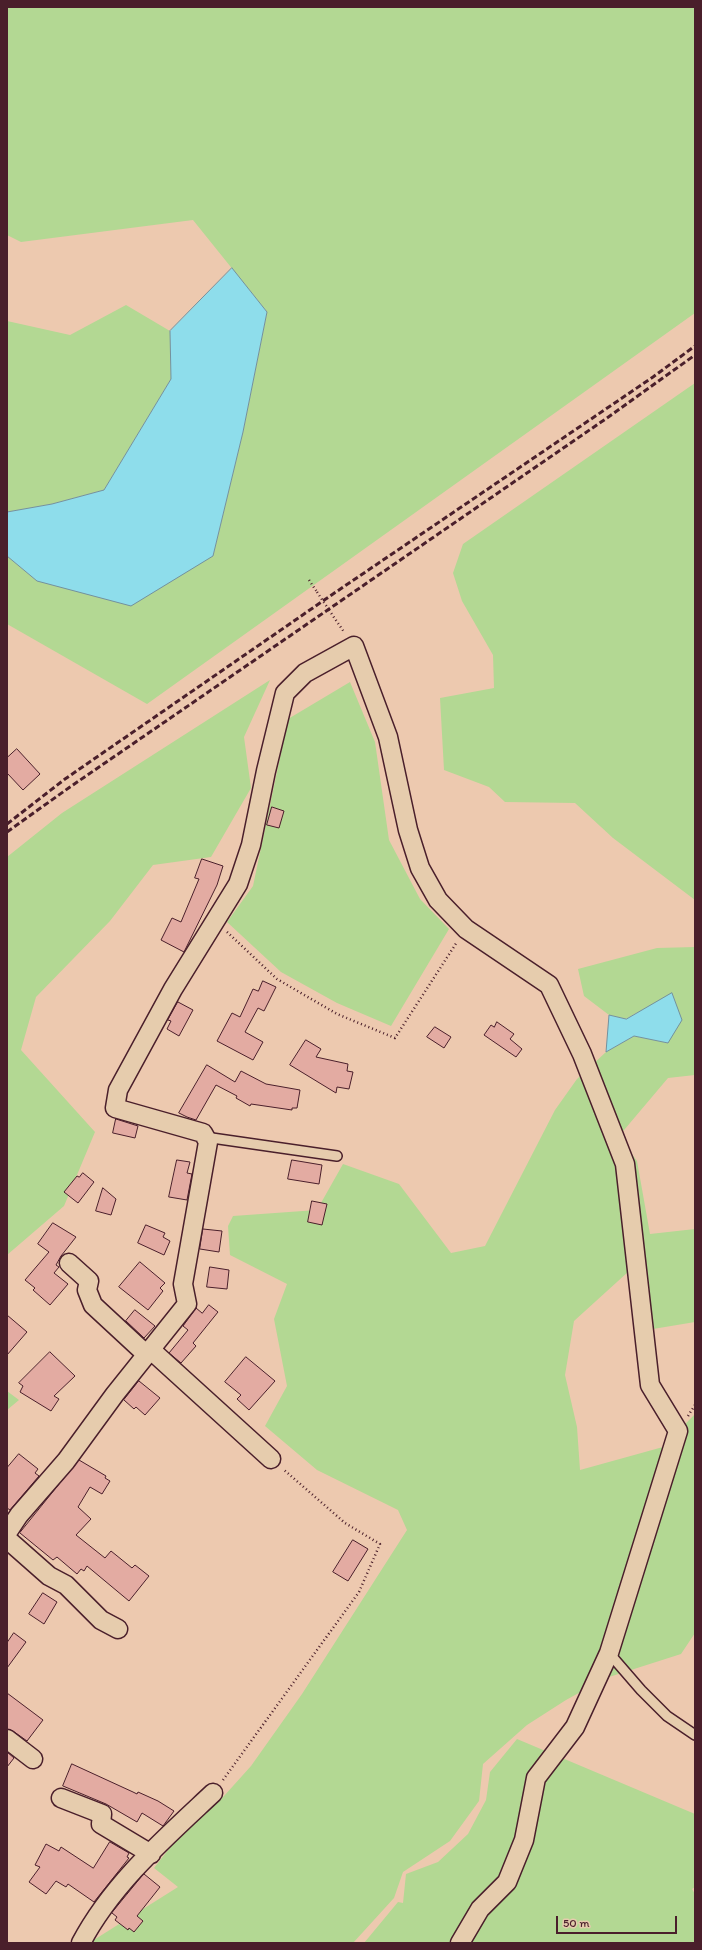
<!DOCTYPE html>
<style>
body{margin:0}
#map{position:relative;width:702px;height:1950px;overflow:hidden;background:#edc9af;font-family:Itim,sans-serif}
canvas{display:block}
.frame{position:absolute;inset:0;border:8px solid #4a1f2b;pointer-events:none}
.scale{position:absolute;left:556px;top:1916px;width:121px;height:18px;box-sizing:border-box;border:2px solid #4a1f2b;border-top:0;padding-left:5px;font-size:12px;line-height:14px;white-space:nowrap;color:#4a1f2b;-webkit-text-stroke:3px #e6ccad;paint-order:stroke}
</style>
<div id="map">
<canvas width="702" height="1950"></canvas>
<div class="frame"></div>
<div class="scale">50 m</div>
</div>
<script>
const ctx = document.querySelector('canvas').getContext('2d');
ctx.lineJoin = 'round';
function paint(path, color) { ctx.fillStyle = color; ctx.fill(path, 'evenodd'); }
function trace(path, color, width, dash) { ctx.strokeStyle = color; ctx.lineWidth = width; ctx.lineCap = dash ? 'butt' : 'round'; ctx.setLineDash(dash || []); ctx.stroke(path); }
const green = new Path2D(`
 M7,7H695V313L147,704L7,624V556L37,581L213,556L243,432L267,312L193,220L21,242L7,235Z
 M126,305L170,331L171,379L104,490L52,504L7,512V321L70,335Z
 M695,383V900L613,838L575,803L505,802L489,787L444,770L440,698L494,688L493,655L462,601L453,573L463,544Z
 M270,680L244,737L251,788L211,857L153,865L110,921L36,997L21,1050L95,1132L64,1206L7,1255V857L62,813Z
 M350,682L375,742L389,840L420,899L449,929L391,1026L337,1003L281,972L227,922L253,886L288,719Z
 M695,947V1075L668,1078L619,1136L637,1161L650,1234L695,1229V1322L653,1329L628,1272L574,1321L565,1375L577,1427L580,1470L663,1447L695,1414V1633L681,1654L606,1678L566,1700L527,1725L483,1764L479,1801L450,1841L403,1872L394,1898L353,1943H89L178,1887L154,1868L172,1845L224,1796L251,1766L302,1694L407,1530L398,1510L317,1470L265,1426L287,1386L274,1319L287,1284L230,1255L228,1226L233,1216L317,1210L343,1164L399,1184L451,1253L485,1246L555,1110L577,1079L606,1052L634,1036L668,1043L638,1012L626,1019L609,1015L584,996L578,969L657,948Z
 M7,1391L19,1400L7,1410Z
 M517,1739L695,1814V1887L692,1889L695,1894V1943H364L398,1902L403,1903L406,1874L438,1862L468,1834L486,1800L490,1772Z`);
const water = new Path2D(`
 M232,268L267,312L243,432L213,556L131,606L37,581L7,556V512L52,504L104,490L171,379L170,331Z
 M672,993L682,1020L668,1043L634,1036L606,1052L609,1015L626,1019Z`);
const building = new Path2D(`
 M17,749L40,774L23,790L7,773V758Z
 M272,807L284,811L279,828L267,825Z
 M202,859L223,866L217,885L184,952L161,940L172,918L181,922L199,879L195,878Z
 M263,981L276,987L264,1011L258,1008L245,1032L263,1042L253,1060L217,1041L232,1013L240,1017L253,989L258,991Z
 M178,1002L193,1010L179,1036L167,1029L171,1021L168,1020Z
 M497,1022L514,1034L510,1039L522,1049L516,1057L484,1035L491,1025L494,1027Z
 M435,1027L451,1037L444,1048L427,1037Z
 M306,1040L321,1049L316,1057L348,1064L347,1071L353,1072L349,1089L337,1087L336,1093L290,1065Z
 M207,1065L235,1082L241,1071L266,1084L300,1090L297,1108H292V1110L251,1104L250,1106L236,1098L237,1096L216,1085L196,1120L187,1117L179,1113Z
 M116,1119L138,1126L135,1138L113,1133Z
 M177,1160L190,1162L187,1173L192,1174L187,1200L169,1197Z
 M292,1160L322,1165L319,1184L288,1179Z
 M83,1173L94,1182L78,1203L64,1192L77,1176L79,1177Z
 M103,1188L116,1199L111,1215L96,1211Z
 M312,1201L327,1204L322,1225L308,1222Z
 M53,1223L76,1237L61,1256L56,1265L59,1267L54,1273L68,1284L50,1305L33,1290L35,1288L25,1280L49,1252L38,1244Z
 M146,1225L165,1233L163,1237L170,1241L164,1255L138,1243Z
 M203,1229L222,1231L219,1252L200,1249Z
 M140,1262L165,1283L160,1288L163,1291L148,1310L119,1287Z
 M210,1267L229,1270L227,1289L207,1287Z
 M209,1305L218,1312L193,1343L196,1346L181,1363L169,1353L188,1330L183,1326L196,1308L202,1313Z
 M135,1310L155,1326L144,1338L126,1321Z
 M7,1315L27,1332L7,1355Z
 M50,1352L75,1376L54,1396L59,1399L51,1411L20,1392L23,1386L19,1383Z
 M246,1357L275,1381L249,1410L237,1399L241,1395L225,1382Z
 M139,1381L160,1398L145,1415L136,1407L134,1409L124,1400Z
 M19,1454L38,1469L35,1473L39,1476L10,1510L7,1508V1468Z
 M79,1460L106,1476L105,1478L110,1481L102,1494L90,1487L78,1507L91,1519L76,1535L105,1558L111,1551L132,1568L135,1565L149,1576L129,1601L87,1566L84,1571L81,1569L77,1574L57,1557L53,1560L20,1533Z
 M353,1540L368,1549L348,1581L333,1572Z
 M43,1593L57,1602L44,1624L29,1614Z
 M14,1633L26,1642L7,1668V1643Z
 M7,1693L43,1720L27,1741L13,1731L7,1729Z
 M7,1752L14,1758L7,1767Z
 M72,1764L133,1792L137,1794L138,1792L158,1801L174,1811L163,1826L142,1813L137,1822L106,1804L63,1786Z
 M110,1842L129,1853L127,1857L129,1858L94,1902L68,1884L66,1887L56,1881L46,1894L29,1882L40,1867L35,1865L46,1844L59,1851L61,1847L93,1868Z
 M144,1874L160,1887L137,1916L143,1921L134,1932L129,1928L128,1930L115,1920L117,1917L112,1913Z`);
const path = new Path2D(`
 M309,580L317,592
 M329,610L344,632
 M227,932L277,979L337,1014L395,1038L457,942
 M688,1416L695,1405
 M223,1780L359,1592L380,1544L345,1523L283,1469`);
const service = new Path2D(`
 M205,1137L337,1156
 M609,1653L641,1690L667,1716L695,1735`);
const minor = new Path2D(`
 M69,1263L89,1281L87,1290L93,1305L147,1355
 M151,1350L271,1459
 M7,1533L19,1515L66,1461L115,1394L187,1304L183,1284L208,1142L203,1133L115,1108L118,1090L173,989L238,884L251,845L266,771L285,693L305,673L354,646L388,737L408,830L420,868L438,900L466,929L549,985L582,1054L625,1164L650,1385L678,1431L609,1653L575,1727L536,1778L524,1840L507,1882L480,1909L460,1943
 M7,1539L49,1576L66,1585L101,1620L118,1629
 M7,1739L33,1759
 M61,1798L102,1814L101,1824L151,1854
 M81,1943C112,1884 165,1838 213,1793`);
const rail = new Path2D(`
 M7,824L65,779L333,594L653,377L695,346
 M7,832L70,787L607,418L695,355`);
const pathBridge = new Path2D(`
 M317,592L329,610`);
paint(green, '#b3d893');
paint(water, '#8eddeb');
trace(water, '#73919e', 1);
paint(building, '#e3aba2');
trace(building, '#4a1f2b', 1);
trace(service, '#4a1f2b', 12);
trace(minor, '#4a1f2b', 21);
trace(path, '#4a1f2b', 2.5, [1, 3]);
trace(service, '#e6ccad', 9);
trace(minor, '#e6ccad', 18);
trace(rail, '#4a1f2b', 3, [6, 3]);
trace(pathBridge, '#4a1f2b', 2.5, [1, 3]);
</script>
